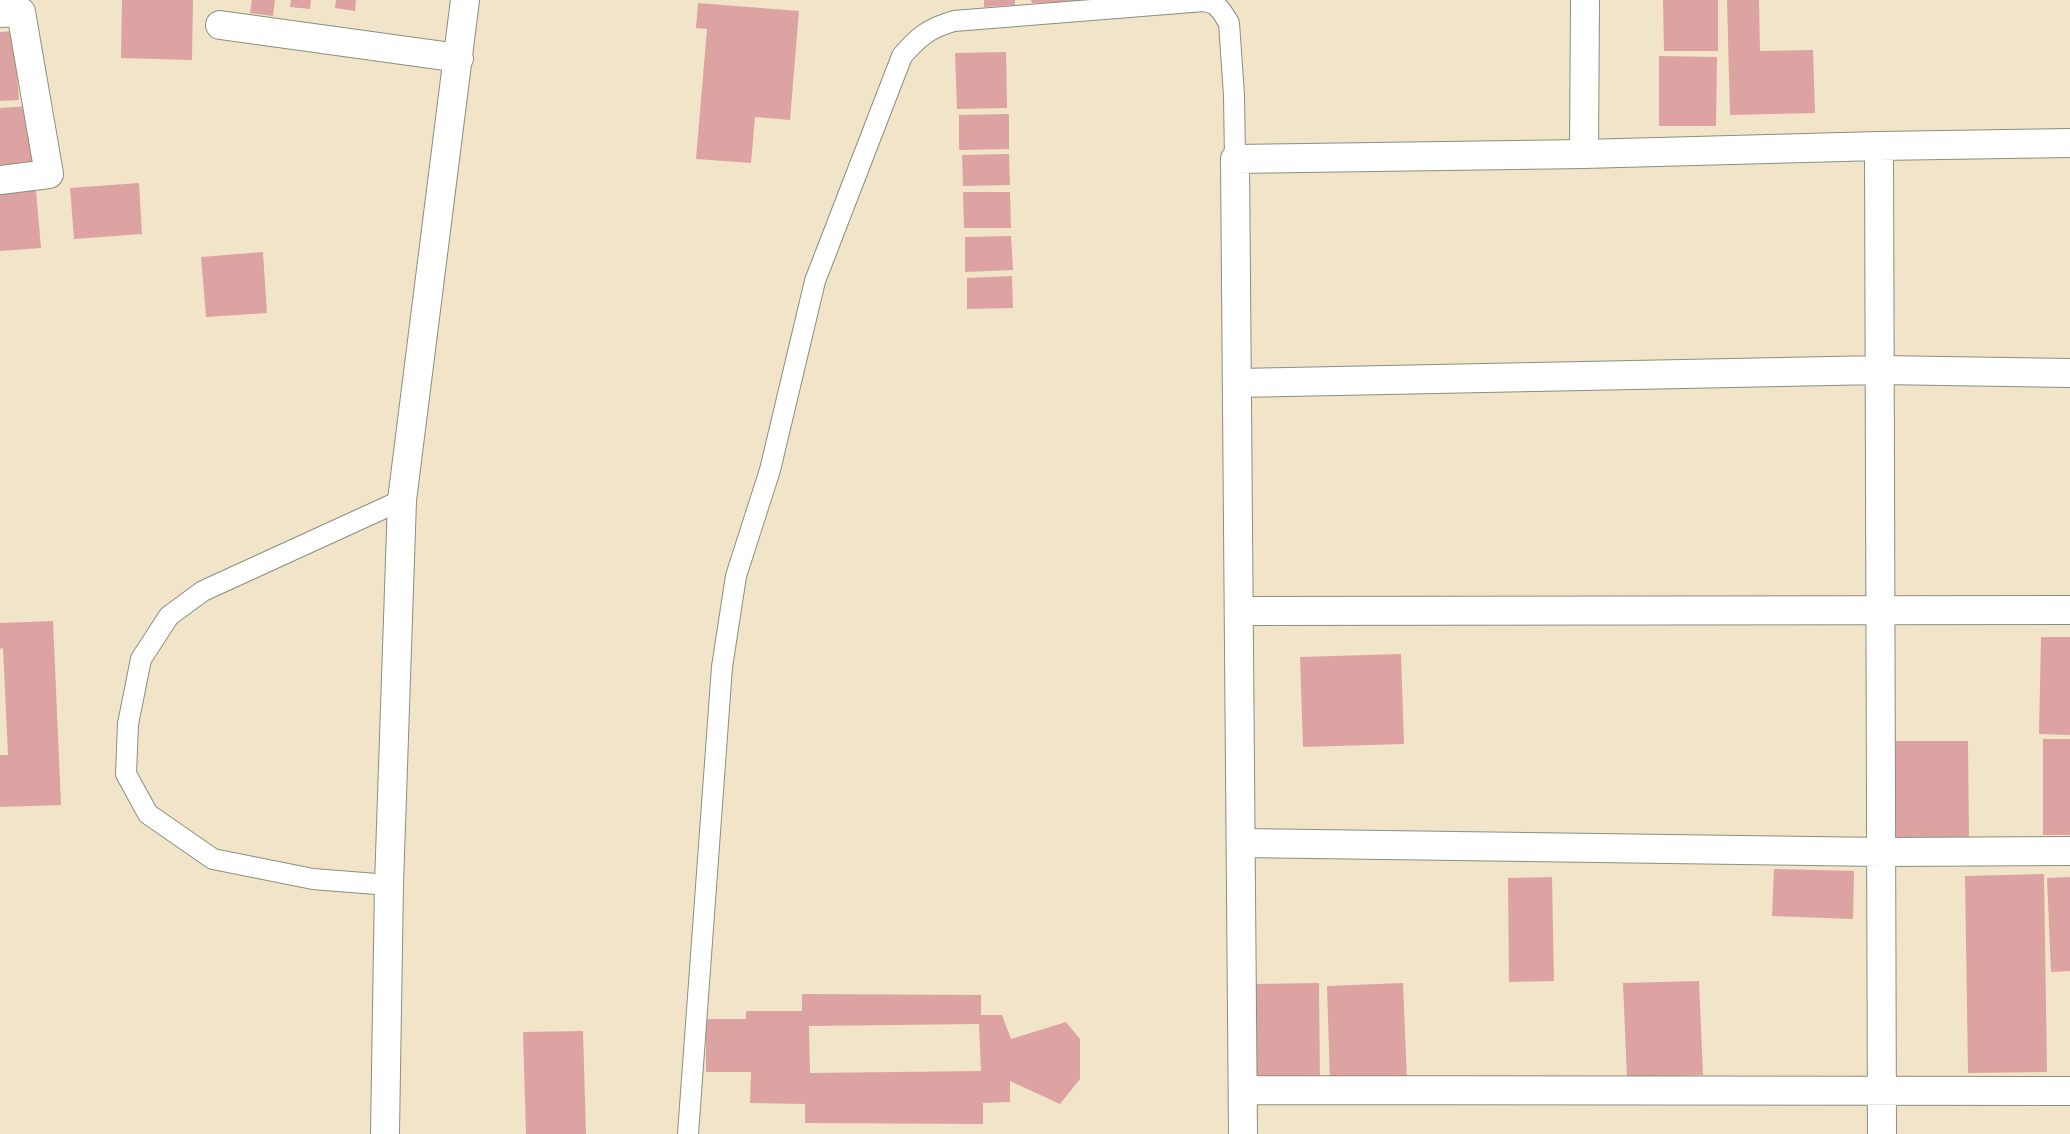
<!DOCTYPE html>
<style>
body{margin:0}
canvas{display:block;background:#f2e4c8}
</style>
<canvas width="2070" height="1134"></canvas>
<script>
const ctx = document.querySelector('canvas').getContext('2d');
ctx.lineJoin = 'round';
function paint(path, color) { ctx.fillStyle = color; ctx.fill(path, 'evenodd'); }
function trace(path, color, width, dash) { ctx.strokeStyle = color; ctx.lineWidth = width; ctx.lineCap = dash ? 'butt' : 'round'; ctx.setLineDash(dash || []); ctx.stroke(path); }
const building = new Path2D(`
 M122,0H193L192,60L121,58Z
 M252,0H275L273,16L250,13Z
 M291,0H311L310,9L290,7Z
 M336,0H356L355,11L335,8Z
 M984,0H1015V5L984,7Z
 M1031,0H1098V2L1032,3Z
 M1663,0H1718V51H1664Z
 M1727,0H1759L1760,51L1813,50L1815,113L1730,115Z
 M698,3L799,11L790,120L755,117L751,163L696,159L707,29L696,28Z
 M14,31L19,100L0,101V32Z
 M1006,52L1007,108L957,109L955,53Z
 M1659,56L1717,57L1716,126H1659Z
 M29,106L34,166L0,168V108Z
 M1009,114V149L959,150V115Z
 M1009,154L1010,185L963,186L962,155Z
 M139,183L142,234L74,239L70,188Z
 M36,190L41,248L0,251V193Z
 M963,192H1010L1011,228H964Z
 M1011,236L1013,270L965,272V237Z
 M263,252L267,313L206,317L201,257Z
 M1012,276L1013,308L967,309V278Z
 M53,621L61,805L0,807V755H8L3,648L0,649V623Z
 M2041,637H2070V735L2039,734Z
 M1401,654L1404,744L1303,747L1300,657Z
 M2043,739H2070V835H2043Z
 M1895,741H1968L1969,840L1896,841Z
 M1774,869L1854,871L1853,919L1772,916Z
 M2044,874L2047,1072L1968,1073L1965,876Z
 M1552,877L1554,981L1509,982L1508,878Z
 M2070,877V971L2051,972L2047,878Z
 M1699,981L1703,1075L1627,1078L1623,983Z
 M1319,983L1320,1085L1254,1086L1253,984Z
 M1403,983L1407,1081L1330,1083L1327,986Z
 M802,994L981,995V1015H1002L1011,1039L1066,1022L1080,1039V1079L1060,1104L1010,1081V1102L983,1103V1124L805,1123V1104L750,1103L751,1072H706V1019H746V1011H802ZM979,1024L981,1071L810,1073L809,1026Z
 M583,1031L586,1134H526L523,1032Z`);
const lane = new Path2D(`
 M389,885L313,879L213,859L148,814L126,774L128,724L141,659L169,616L203,591L402,500
 M688,1134L722,667L736,576L770,470L815,281L902,56C919,36 930,28 954,21L1204,1L1215,4L1222,12L1229,23L1234,95L1235,159`);
const street = new Path2D(`
 M0,13L21,12L49,174L0,180
 M220,25L459,58
 M1879,146L1882,1134
 M1584,154L1585,0
 M1238,383L1880,370L2070,373
 M1240,611L2070,610
 M1242,843L1882,852L2070,851
 M1244,1090L2070,1091
 M385,1132L389,885L402,500L465,0
 M1243,1134L1235,159L1584,154L1879,146L2070,143`);
paint(building, '#dda3a2');
trace(lane, '#88907e', 22);
trace(street, '#88907e', 30);
trace(lane, '#fff', 20);
trace(street, '#fff', 28);
</script>
